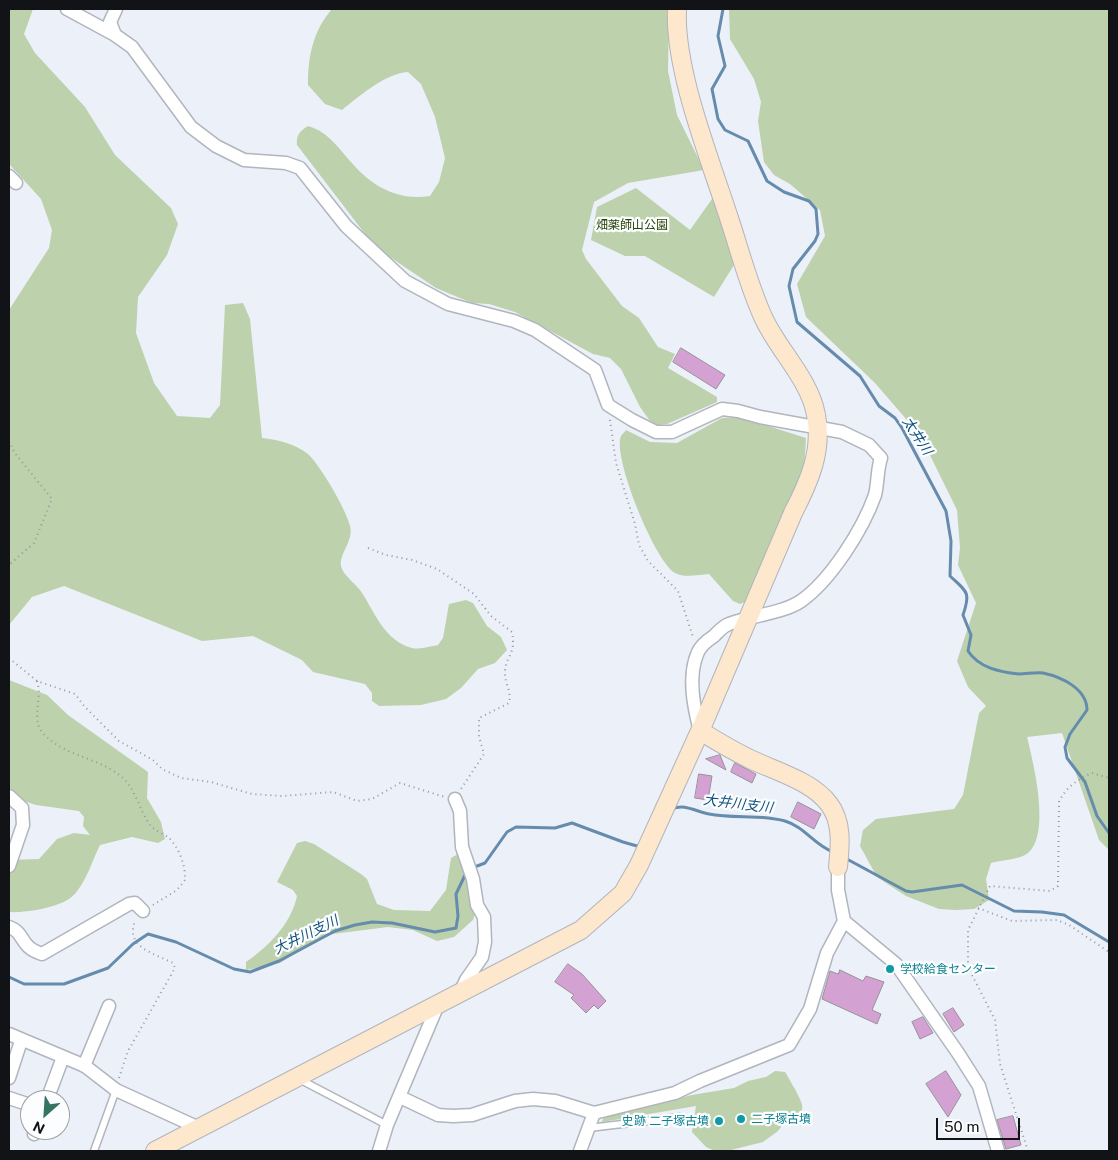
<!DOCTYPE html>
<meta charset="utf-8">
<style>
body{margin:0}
#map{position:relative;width:1118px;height:1160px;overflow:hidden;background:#ecf0f9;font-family:"Public Sans",sans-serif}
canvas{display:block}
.frame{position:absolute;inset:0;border:10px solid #121316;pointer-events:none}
.north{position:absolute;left:20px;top:1090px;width:50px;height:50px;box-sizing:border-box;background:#fcfdff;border:1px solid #9e9fa2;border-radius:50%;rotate:206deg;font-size:14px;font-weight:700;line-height:20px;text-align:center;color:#121316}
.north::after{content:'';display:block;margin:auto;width:18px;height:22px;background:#337463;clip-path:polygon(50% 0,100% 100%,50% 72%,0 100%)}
.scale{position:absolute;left:936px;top:1118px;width:84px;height:22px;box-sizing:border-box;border:2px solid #121316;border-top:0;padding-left:6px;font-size:15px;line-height:18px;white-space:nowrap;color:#121316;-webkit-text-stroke:4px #fcfdff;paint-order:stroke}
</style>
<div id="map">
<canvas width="1118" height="1160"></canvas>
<div class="frame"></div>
<div class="north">N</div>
<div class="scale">50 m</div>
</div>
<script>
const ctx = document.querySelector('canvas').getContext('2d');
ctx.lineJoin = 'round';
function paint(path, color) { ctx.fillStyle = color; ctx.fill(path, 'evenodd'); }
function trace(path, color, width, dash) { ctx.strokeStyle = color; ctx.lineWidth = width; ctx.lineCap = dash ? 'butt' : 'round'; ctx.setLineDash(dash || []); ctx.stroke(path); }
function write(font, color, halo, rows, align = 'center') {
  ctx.font = font + ' "Public Sans","Noto Sans JP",sans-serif'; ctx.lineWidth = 4.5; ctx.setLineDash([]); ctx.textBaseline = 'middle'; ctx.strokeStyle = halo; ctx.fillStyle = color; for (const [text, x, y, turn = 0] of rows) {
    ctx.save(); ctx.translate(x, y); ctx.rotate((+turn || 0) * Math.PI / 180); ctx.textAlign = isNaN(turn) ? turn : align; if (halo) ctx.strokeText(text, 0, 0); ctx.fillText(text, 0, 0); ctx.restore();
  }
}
const green = new Path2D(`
 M9,9H33L24,34L35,53L85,107L115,155L171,208L178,224L167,255L138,297L136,333L154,383L177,416L210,418L220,405L225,305L243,303L250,319L262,438C278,440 294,443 308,454C320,465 346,509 350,526C354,541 339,553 341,566C343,576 357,584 362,593C375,613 385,641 412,648C419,650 431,646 438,645L443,638L449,604L466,600L473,603L487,626L501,637L507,650L495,663L478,669L461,688L446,699L421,705L379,706L372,701V693L365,684L313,672L302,660L253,636L202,641L64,586L32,597L9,625V310L49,248L52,230L41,199L9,164Z
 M332,9H669L668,71L677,115L704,170L628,183L594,202L582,250L586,259L622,306L639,318L658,347L675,354L668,368L717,397V402L667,424L658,425L650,421L640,407L621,369L610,358L593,354L515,312L489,304L472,303L436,288L375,247L297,145C296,135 300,131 308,126C329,132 338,148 352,163C372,187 399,201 430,196L439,182L445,158L435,117L421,84L408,72C384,74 361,95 342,110L325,104L308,85C308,56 313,31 332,9Z
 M729,9H1109V850L1099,840L1062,733L1027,737C1033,761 1053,840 1025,855C1015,860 1001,860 991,863L986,879L989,900L974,909L956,910L939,909L906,896L877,877L860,846L863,830L876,819L954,809L963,795L979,713L986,706L968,687L957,661L976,603L958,565L960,548L957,510L920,435L875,383L806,317L797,284L825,236L820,210L790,184L774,175L764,162L758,121L761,102L754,79L730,39Z
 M636,188L690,230L717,192L739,257L714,297L645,256H625L591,240L597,207Z
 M740,417L806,438L804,470L748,601L740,604L733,601L709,574C698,575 684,578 675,573C655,562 612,456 621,436C623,433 625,432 626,430L650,442L677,443L722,418Z
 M9,680L47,695L68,715L148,772L147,798L161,822L165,839L158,843L132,837L100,845C92,861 84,889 69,899C55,908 25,913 9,912V860L39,859L57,839L74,833L90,835L83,826L84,817L79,811L36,805L9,796Z
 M305,841L314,844L361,874L367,879L377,904L394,910L430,911L446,890L451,858L458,854L478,904L473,920L454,937L437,941L413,930L388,927L325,935L280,963L246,970V962C269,946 291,924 297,896L293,890L277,882L297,843Z
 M775,1071L785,1072C789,1078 791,1083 795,1089C802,1104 810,1113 788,1118L778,1131L763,1142L727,1151H715L706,1147L692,1132L696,1106L602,1122L604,1116L692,1095L734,1088L748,1081L766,1077Z`);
const stream = new Path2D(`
 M723,9L718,36L725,66L712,89L718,119L725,130L748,141L767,181L784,192L809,201L816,209L818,234L815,241L793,269L789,286L797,322L860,376L879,406L895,418L902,428L946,511L951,541L950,576C967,592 971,592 963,615L971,635L968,651C979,668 1000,672 1019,674C1027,674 1035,672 1043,673C1062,677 1087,689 1087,710L1070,734L1065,747L1067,758L1085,782L1097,816L1109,833
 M672,809C685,803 696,812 709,814C733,819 762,814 785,821C805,827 814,845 833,852
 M845,858L906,891L912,892L962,885L1014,911L1042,912L1064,915L1109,942
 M472,868L485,863L507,832L516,827L555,828L572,823L623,842L637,846L642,844
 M9,977L24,984H64L108,968L133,944L148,934L176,942L234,969L250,972L279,961L335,931L355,925L372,922L392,923L435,932L456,928L458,916L456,894L467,871`);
const building = new Path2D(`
 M681,348L725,375L716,389L673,362Z
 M720,755L726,770L706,759Z
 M735,763L756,774L752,783L731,772Z
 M699,774L712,776L708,800L695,798Z
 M798,802L821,814L814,829L791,817Z
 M568,964L582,974L606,1001L598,1009L594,1005L586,1013L571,998L574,995L555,982Z
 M840,970L863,981L866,976L884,982L872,1010L881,1014L877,1024L822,999L830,971L838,974Z
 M953,1008L964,1025L954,1032L943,1014Z
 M923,1017L933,1033L920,1039L912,1022Z
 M946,1071L961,1095L948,1117L926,1084Z
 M1013,1116L1021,1145L1006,1149L997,1120Z`);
const path = new Path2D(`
 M610,420L616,463L635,524L639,545L648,561L678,591L693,637
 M9,441L14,452L52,499L34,543L9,565
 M368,548L386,555L412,560L437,569L474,594L491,616L512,632C516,656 506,655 505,671C504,683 512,691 509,703L479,718V737L484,754L461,789
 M9,658L37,681L75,694L84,706L119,741L153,760L162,769L181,778L211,782L252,794L282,796L333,792L357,801L372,799L400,783L445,797
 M37,681C43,697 31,719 42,732C61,755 95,757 118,774C135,785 139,810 150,825C154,830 164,834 169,838C179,847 186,867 185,880L177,890L153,905
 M978,908L1012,921L1057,920L1069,925L1109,952
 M119,1078L128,1051L175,968L173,963C153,953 125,947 135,921
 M1028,1151L1000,1064L995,1020L968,967V930L990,886L1050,891L1058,886L1059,802C1065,788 1078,779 1092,773L1109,778`);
const lane = new Path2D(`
 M299,1079L387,1125
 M589,1128L680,1117L684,1122
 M94,1151L116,1090`);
const street = new Path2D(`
 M67,9L115,35L132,47L191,127L216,146L244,160L286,163L300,168L346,226L405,281L448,304L514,321L535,330L595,370L608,405L632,420L656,432H672L722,409L738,411L760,417L842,432L869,445L881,458C877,470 878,483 875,495C863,529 831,580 801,601C784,613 749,616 729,624C723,626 718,632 714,636C708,640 701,645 698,652C687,676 694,708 700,731
 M115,35L110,22L116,9
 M9,176L16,183
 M9,796L22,808L23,825L9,866
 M455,799L460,811L462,847L473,879L477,905L484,917L485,942L482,957L466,980L459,995
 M838,867V890L844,921L896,964L958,1053L979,1086L998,1151
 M9,927C26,933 18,946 42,954L129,904L135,903L143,911
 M9,1034L85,1066L116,1090L199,1128
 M84,1066L109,1006
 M9,1078L21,1041
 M400,1097L438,1115L453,1116L472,1115L515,1101L533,1099L555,1101L594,1113L675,1093L700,1081L789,1045L810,1009L827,953L844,921
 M9,1098L30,1105
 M47,1100L63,1057
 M34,1134L35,1130
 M379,1151L387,1125L437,1007
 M580,1151L594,1113`);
const secondary = new Path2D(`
 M700,731C717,741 733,751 750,759C775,771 812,781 829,804C843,822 840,847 838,867
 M155,1151L581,930L623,893L639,865L700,731L793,513C809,482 823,451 816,415C810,380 779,351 764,319C749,287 740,251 729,218C710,159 674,70 677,9`);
const markers = [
 [890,969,5,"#0f9aa8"],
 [741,1119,5,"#0f9aa8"],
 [719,1121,5,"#0f9aa8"]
];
const parkNames = [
 ["畑薬師山公園",632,225]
];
const cultureNames = [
 ["学校給食センター",900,969],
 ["二子塚古墳",751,1119],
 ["史跡 二子塚古墳",709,1121,"right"]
];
const waterNames = [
 ["太井川",917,436,57],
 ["大井川支川",738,804,7],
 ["大井川支川",306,935,-26]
];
paint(green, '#bcd1ac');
trace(stream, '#658cac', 3);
paint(building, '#d3a2d2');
trace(building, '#989198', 1);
trace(lane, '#b1b5bd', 9);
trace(street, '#b1b5bd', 15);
trace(secondary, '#b1b5bd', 20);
trace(path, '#95989e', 2, [1, 4]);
trace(lane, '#fff', 6);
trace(street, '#fff', 12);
trace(secondary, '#fde7cd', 18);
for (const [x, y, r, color] of markers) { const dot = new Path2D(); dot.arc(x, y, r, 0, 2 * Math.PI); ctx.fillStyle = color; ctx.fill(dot); trace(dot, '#fcfdff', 2); }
write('12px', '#284405', '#fcfdff', parkNames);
write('12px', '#0d838f', '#fcfdff', cultureNames, 'left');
write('italic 14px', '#11527c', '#fcfdff', waterNames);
</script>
